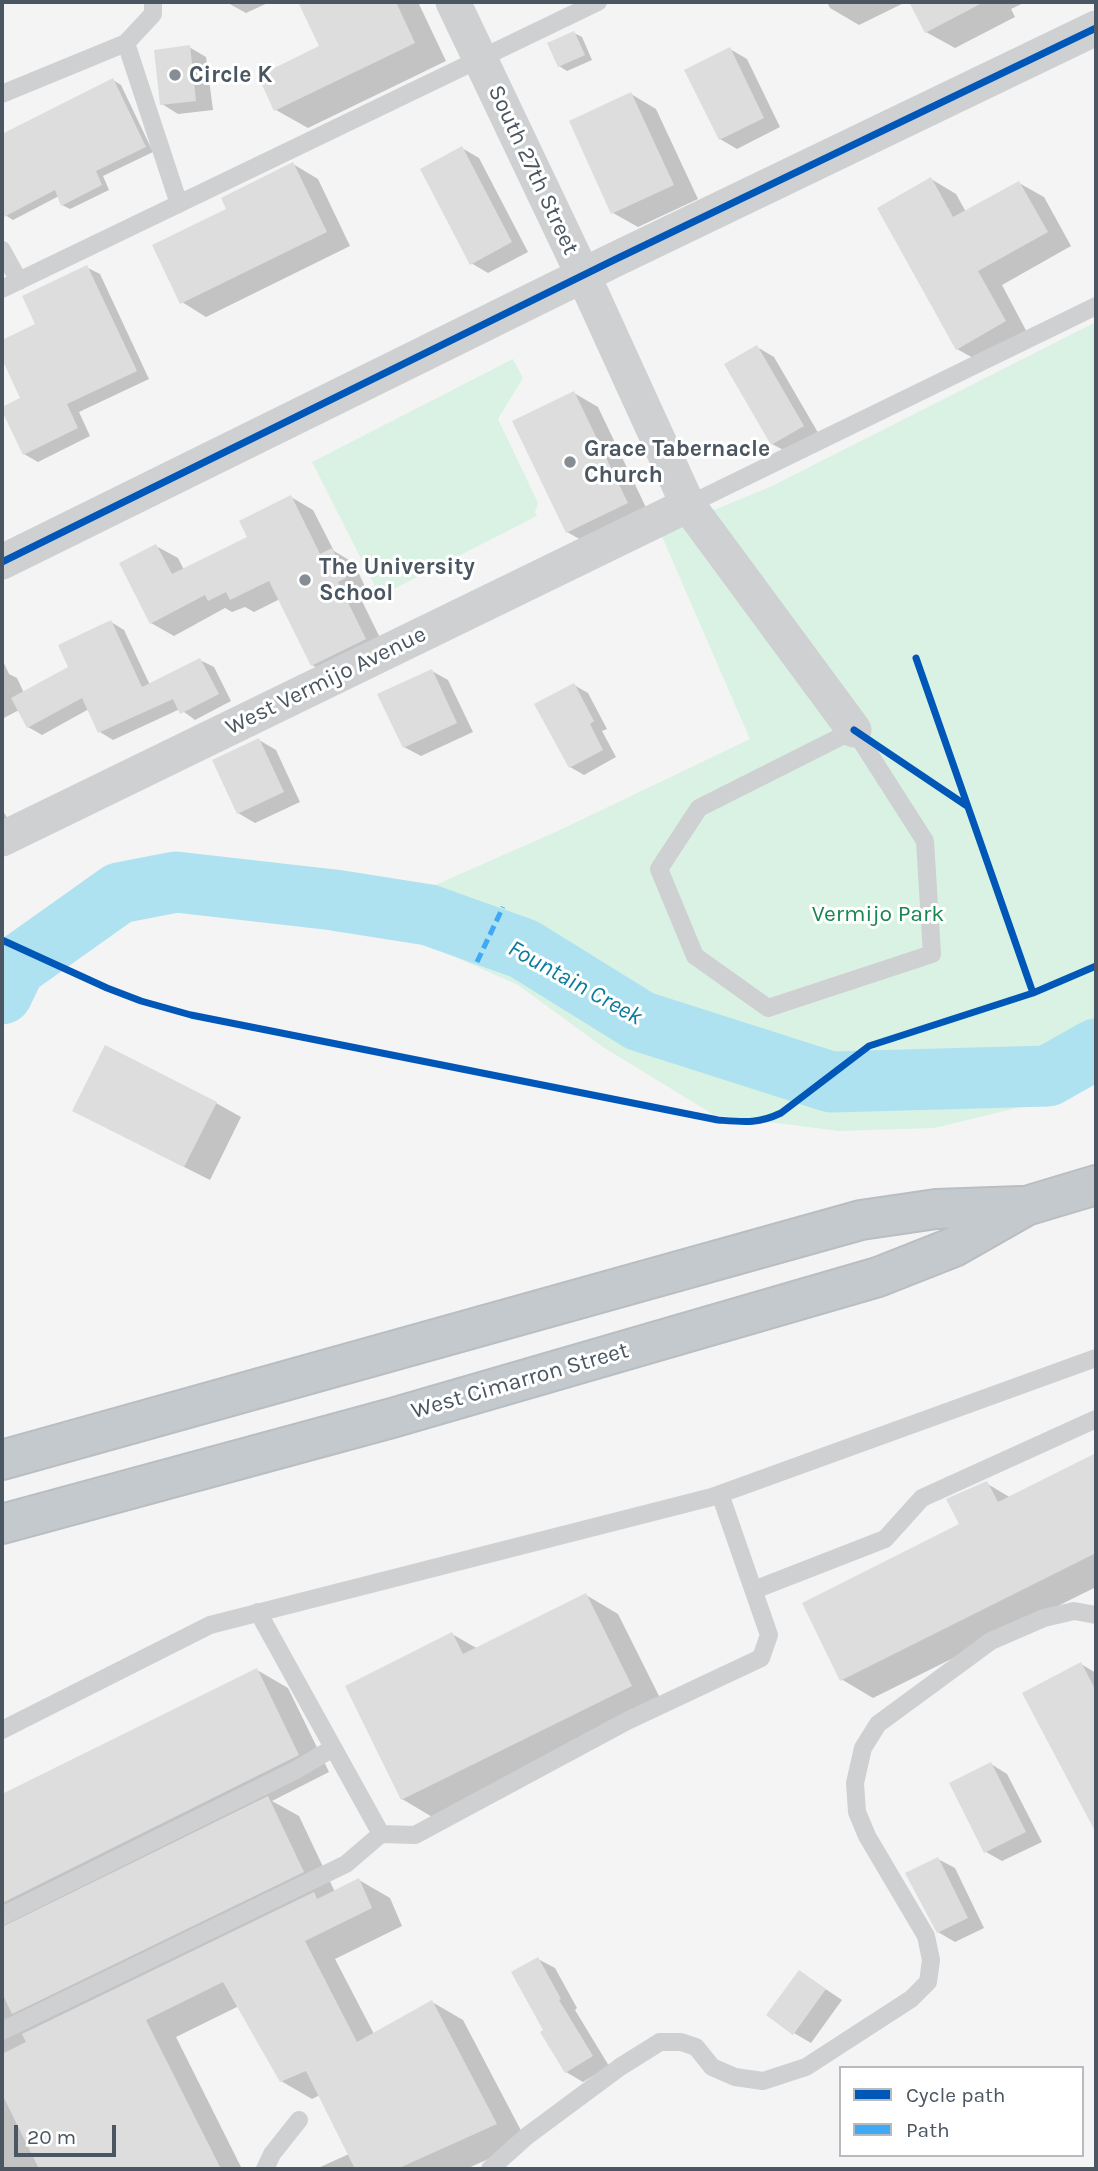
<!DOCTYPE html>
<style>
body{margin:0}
#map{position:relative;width:1098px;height:2171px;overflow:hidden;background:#f4f4f4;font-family:Karla,sans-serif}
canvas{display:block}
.frame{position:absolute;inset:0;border:4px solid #4a5661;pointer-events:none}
.legend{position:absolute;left:839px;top:2066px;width:245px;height:91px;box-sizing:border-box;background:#fff;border:2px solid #b7bbc0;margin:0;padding:9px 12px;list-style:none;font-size:21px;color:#4a5661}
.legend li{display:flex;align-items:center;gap:14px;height:35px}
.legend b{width:35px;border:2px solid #b7bbc0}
.scale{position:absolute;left:14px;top:2125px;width:102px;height:32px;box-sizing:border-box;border:4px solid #4a5661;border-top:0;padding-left:9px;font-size:21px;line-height:24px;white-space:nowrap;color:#4a5661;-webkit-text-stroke:5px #fff;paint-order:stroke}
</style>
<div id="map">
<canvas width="1098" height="2171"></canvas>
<div class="frame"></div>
<ul class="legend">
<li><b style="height:9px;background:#0057b8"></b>Cycle path</li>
<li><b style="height:9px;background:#3fa9f5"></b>Path</li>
</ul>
<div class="scale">20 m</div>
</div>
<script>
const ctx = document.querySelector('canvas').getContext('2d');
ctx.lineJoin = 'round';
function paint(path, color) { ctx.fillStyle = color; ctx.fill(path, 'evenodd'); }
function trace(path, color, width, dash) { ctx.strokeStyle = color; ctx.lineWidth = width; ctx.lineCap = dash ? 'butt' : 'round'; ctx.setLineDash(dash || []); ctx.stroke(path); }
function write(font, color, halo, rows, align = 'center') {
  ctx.font = font + ' Karla,sans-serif'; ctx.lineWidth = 6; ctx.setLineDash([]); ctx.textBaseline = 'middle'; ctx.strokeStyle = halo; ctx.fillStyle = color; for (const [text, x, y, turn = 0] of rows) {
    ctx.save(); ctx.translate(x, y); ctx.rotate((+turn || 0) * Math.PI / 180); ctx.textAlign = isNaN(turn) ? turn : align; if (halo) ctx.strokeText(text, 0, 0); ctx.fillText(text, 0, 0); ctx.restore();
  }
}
const green = new Path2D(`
 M1096,322V1082L1058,1098L934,1128L839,1131L714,1115L603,1047L518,985L417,940L349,923L560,830L750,739L660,532L770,487Z
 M513,359L523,378L498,419L538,503L535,512L537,516L380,596L312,462Z`);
const shadow = new Path2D(`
 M226,2H270L246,13Z
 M299,2H418L446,61L308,128L276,110L321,47Z
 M827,2H906L859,25L830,8Z
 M911,2H1026L1011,9L1015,17L955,48L926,32Z
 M574,33L582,37L592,60L567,71L559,66Z
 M189,47L206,57L213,110L178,114L162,104Z
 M730,49L747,59L780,127L737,149L720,139Z
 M113,80L121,85L153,152L103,176L109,190L70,209L62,205L59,196L13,220L5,215L2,208V136Z
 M631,94L656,109L698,199L638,227L613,213Z
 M462,148L479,158L528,252L488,273L471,263Z
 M293,164L318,179L350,246L206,317L182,302L228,210Z
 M931,179L956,194L966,212L1019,183L1044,197L1071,246L1002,285L1029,336L982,363L957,349Z
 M86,267L100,274L149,379L79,412L90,436L38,462L24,454L23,399L2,355V342L37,324Z
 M757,347L774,357L820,436L789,453L772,444Z
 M574,393L598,407L651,518L592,546L567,532Z
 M291,497L313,510L334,551L354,563L367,591L359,595L387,652L335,678L312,665L280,599L254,612L245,607L232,612L225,608L174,636L151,623L156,546L178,558L184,570L249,538Z
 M111,622L124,630L150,685L200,660L214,667L231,701L195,720L180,709L113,740L100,732L89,709L42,735L28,727L19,710L2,719V659L9,674L17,678L24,693L70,667Z
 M432,671L448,680L473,732L421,756L404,747Z
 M574,685L588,693L607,729L602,731L616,757L584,775L570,767Z
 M259,740L276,750L300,802L255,823L238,813Z
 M2,809L9,821L2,826Z
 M216,1103L241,1117L210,1180L99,1124Z
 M1096,1455V1587L873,1698L841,1679L961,1525L986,1483L1011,1498Z
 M586,1595L618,1614L663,1704L434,1818L402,1799L452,1634L478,1649Z
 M1081,1664L1096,1673V1829L1025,1694Z
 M257,1670L288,1688L329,1772L272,1801L299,1816L335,1892L359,1880L390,1898L402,1926L335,1959L374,2034L432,2002L463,2020L527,2142L466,2169H318V2168L349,2154L320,2095L312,2099L281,2081L239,2006L176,2037L242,2169H2V1796Z
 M991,1764L1007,1774L1042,1842L1002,1861L986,1852Z
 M938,1859L955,1868L984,1928L955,1942L938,1932Z
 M538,1959L555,1968L577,2008L575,2010L609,2066L583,2082L566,2072L545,2031Z
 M800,1972L842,2000L811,2043L794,2033Z`);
const river = new Path2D(`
 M2,994L15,967L119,893L176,882L334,900L429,915L524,949L640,1021L831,1082L1048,1076L1096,1049`);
const building = new Path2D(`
 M298,2H396L415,43L274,111L258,76L319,46Z
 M909,2H984L925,33Z
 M574,31L585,55L558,67L547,43Z
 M190,45L196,101L160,105L154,50Z
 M730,47L764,118L719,140L684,70Z
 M113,78L146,147L96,171L102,185L61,206L55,190L2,218V134Z
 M631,92L674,185L611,214L569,121Z
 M462,146L512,242L470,265L420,169Z
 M293,162L327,232L180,304L152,245L226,209L221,198Z
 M931,177L953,217L1019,181L1048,232L978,271L1006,321L956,350L877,208Z
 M87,265L137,371L67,404L78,428L23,455L2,411V407L20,398L2,359V340L35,324L22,296Z
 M757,345L804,426L771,445L724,364Z
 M574,391L628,503L566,533L512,421Z
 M291,495L320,554L332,548L346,578L338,582L366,639L311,666L269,581L230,600L226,592L208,601L205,595L150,624L119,563L156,544L172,574L247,537L239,521Z
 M111,620L142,687L200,658L219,694L180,714L173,699L98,733L82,698L27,728L11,698L68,667L58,645Z
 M432,669L457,723L403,748L377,694Z
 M574,683L594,721L590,724L603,750L569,768L534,704Z
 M259,738L284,792L237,814L212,760Z
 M105,1045L217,1102L184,1167L72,1111Z
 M1096,1453V1553L840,1681L802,1603L959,1524L946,1499L987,1481L998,1502Z
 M586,1593L632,1686L401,1800L345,1686L452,1632L463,1654Z
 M1081,1662L1096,1691V1833L1022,1693Z
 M257,1668L299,1755L2,1903V1794Z
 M991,1762L1026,1832L984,1853L949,1783Z
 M268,1796L304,1872L12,2014L2,1993V1927Z
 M938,1857L968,1918L937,1933L905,1873Z
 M359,1878L372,1908L305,1941L357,2042L432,2000L497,2124L397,2169H355L306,2071L280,2082L223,1982L146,2020L221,2169H39L2,2094V2054L26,2042L22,2034L314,1892L317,1899Z
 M538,1957L561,1999L559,2000L593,2056L565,2073L540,2032L543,2030L511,1972Z
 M799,1970L826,1989L793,2035L766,2015Z`);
const service = new Path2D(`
 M153,2V14L126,43L179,204
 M2,94L126,43
 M2,250L19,281
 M2,289L598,2
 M688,505L1096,306
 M854,730L925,841L932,954L768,1008L695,956L659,869L699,808Z
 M754,1590L885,1539L922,1498L1096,1419
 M258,1612L381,1834L415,1835L627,1721L761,1658L769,1635L720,1494
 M2,1730L210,1625L712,1497L1096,1358
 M2,1916L296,1770L333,1748
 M2,2031L346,1864L381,1834
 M265,2169L272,2154L299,2120
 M490,2169L527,2136L620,2067L660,2042H681L696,2047L712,2067L735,2077L763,2081L806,2067L911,1999L928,1982L931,1960L926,1936L867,1836L857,1812L855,1783L863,1748L878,1724L991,1641L1044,1618L1074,1611L1096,1615`);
const minor = new Path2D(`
 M453,2L583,275L688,505L854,730
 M2,562L614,260L1096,28
 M2,839L688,505`);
const trunk = new Path2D(`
 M2,1460L861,1220L936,1209L1021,1206
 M2,1524L392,1418L878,1277L954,1247L1026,1206L1096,1185`);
const quiet = new Path2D(`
 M477,962L503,907`);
const cycleway = new Path2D(`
 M2,562L614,260L1096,28
 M916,658L1033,993
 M854,730L967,806
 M2,940L107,988L141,1001L191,1015L718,1120C744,1122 758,1124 781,1113L869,1046L1033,993L1096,966`);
const markers = [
 [175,75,7,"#868d94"],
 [570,462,7,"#868d94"],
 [305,580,7,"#868d94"]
];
const poiNames = [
 ["Circle K",189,75],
 ["Grace Tabernacle",584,449],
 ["Church",584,475],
 ["The University",319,567],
 ["School",319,593]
];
const streetNames = [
 ["South 27th Street",533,170,65],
 ["West Vermijo Avenue",326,681,-26],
 ["West Cimarron Street",520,1381,-16]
];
const parkNames = [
 ["Vermijo Park",878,914]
];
const waterNames = [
 ["Fountain Creek",575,983,29]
];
paint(green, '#d9f2e3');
paint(shadow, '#0003');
trace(river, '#aee2f0', 61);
paint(building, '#ddddde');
trace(trunk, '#b9bec3', 42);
trace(service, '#ced0d2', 18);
trace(minor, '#ced0d2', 35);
trace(trunk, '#c4c9cd', 38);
trace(quiet, '#3fa9f5', 5, [10, 5]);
trace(cycleway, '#0057b8', 7);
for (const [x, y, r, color] of markers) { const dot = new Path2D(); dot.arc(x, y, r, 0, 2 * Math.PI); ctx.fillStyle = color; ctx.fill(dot); trace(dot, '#fff', 2.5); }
write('bold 23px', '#4a5661', '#fff', poiNames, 'left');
write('23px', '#4a5661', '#fff', streetNames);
write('23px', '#17864f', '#fff', parkNames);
write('italic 24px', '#0c7c9b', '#fff', waterNames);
</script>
